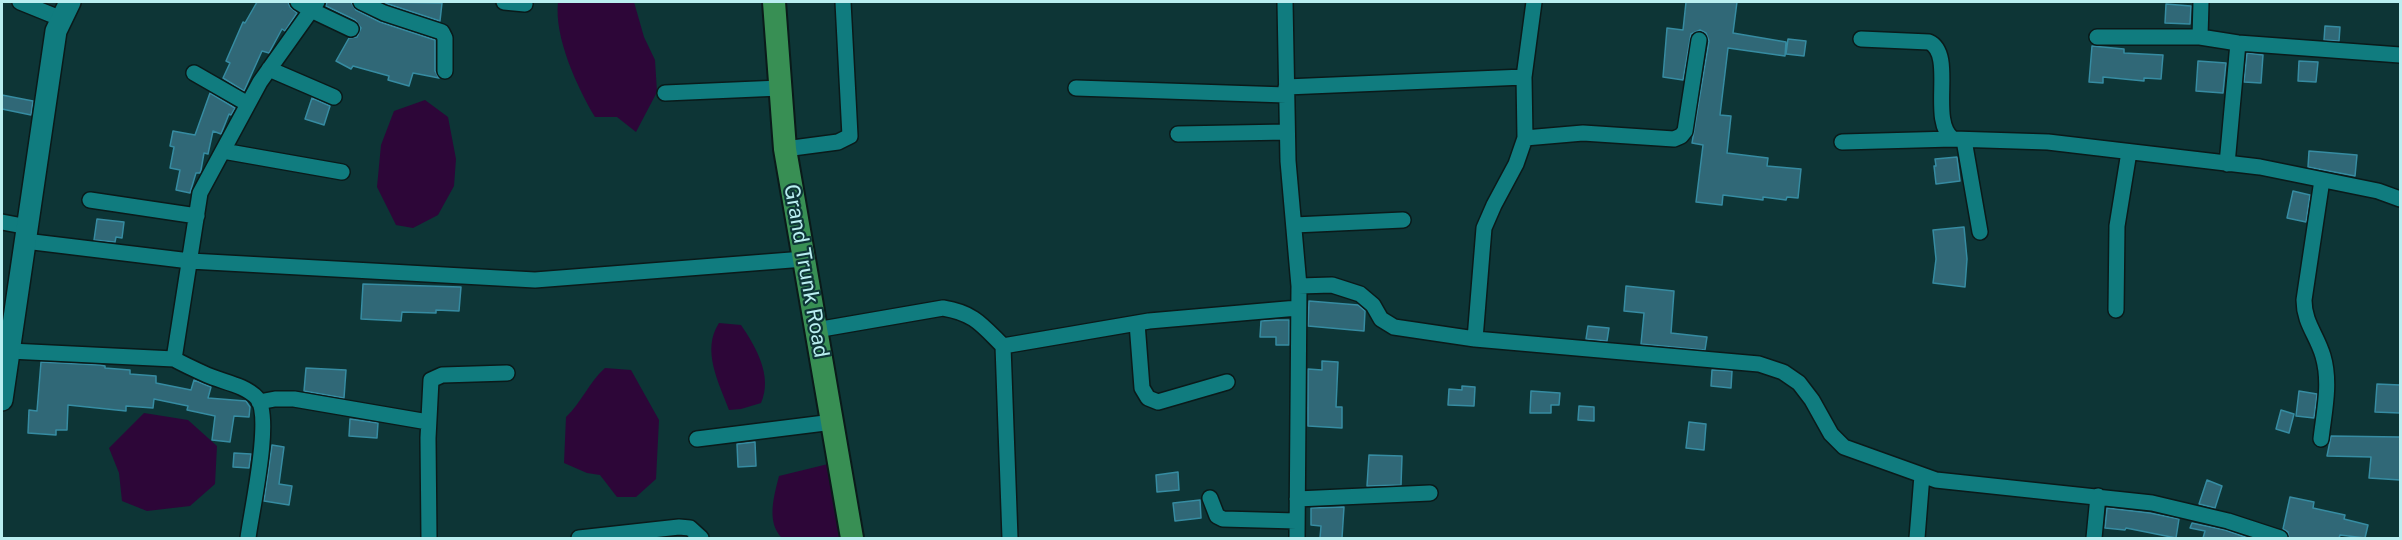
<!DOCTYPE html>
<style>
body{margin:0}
#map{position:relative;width:2402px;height:540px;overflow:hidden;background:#0d3536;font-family:"Public Sans",sans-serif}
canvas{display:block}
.frame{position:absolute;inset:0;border:3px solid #b9eef0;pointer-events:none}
</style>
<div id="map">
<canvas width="2402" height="540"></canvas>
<div class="frame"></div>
</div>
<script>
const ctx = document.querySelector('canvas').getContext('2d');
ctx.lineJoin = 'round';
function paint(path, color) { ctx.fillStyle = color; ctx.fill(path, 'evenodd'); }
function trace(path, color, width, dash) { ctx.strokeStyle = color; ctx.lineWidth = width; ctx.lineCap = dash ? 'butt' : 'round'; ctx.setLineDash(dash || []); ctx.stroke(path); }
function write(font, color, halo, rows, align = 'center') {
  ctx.font = font + ' "Public Sans",sans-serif'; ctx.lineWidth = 4.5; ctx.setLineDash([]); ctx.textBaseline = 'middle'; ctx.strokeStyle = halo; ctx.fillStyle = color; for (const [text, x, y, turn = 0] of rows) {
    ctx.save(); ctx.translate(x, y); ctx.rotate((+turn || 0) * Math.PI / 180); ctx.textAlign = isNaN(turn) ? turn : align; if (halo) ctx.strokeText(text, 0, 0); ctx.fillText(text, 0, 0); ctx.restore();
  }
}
const water = new Path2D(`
 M558,2H634L644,37L655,60L657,92L636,132L617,117H595C577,87 554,37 558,2Z
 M425,100L448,117L456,159L454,186L438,215L413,228L396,225L377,187L381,145L394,111Z
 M719,323L741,325C756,347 773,376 761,403L741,409L729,410C719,383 701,350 719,323Z
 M605,368L631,370L659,420L656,479L636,497H617L600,475L587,473L564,463L566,417C582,402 589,382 605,368Z
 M144,413L188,420L217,446L215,484L190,506L147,511L122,501L119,473L109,448Z
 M828,464L842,538H782C766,522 774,496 779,476Z`);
const building = new Path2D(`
 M257,2H288L290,7L297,13L285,31L282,29L269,53L262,51L244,91L223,78L230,63L226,61L243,22L245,23Z
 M327,2H351L356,10L380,22L435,40V71L439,78L413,73L409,86L388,80L389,76L353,66L351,69L336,61L349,38L357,37L361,28L355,20L326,6Z
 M383,2L442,3L440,21L388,4Z
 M1686,2H1737L1733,33L1786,42L1785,56L1728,48L1720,115L1731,116L1727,153L1768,158L1767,166L1801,169L1798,198L1787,197L1786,200L1763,197V200L1723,195L1722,205L1696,202L1703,145L1692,143L1709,41L1706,33L1700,30L1691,34L1683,80L1663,77L1667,28L1683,30Z
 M2166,4L2191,6L2190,24L2165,23Z
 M2325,26L2340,27L2339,41L2324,40Z
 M1788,39L1806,41L1804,56L1786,54Z
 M2092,46L2124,49V53L2163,55L2161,79L2144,78V81L2103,77V83L2089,82Z
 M2247,53L2263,55L2261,83L2244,82Z
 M2198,61L2226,63L2223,93L2196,91Z
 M2299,61L2318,62L2316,82L2298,81Z
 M210,93L235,108L231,115L229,114L221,134L213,131L208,154L204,153L201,170L200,173H196L190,193L176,190L180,170L170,168L174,147L170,146L173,131L195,135Z
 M2,95L33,101L31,115L2,109Z
 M312,98L330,106L324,125L305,119Z
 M2309,151L2357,155L2355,176L2308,167Z
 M1957,157L1960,181L1936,184L1934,166H1936L1935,159Z
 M2293,191L2310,195L2306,222L2287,218Z
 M97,219L124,222L122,238L116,237L115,242L94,240Z
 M1964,227L1967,259L1965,287L1933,283L1936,259L1933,230Z
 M363,284L461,287L459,311L436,310V313L402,312L401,321L361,319Z
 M1626,286L1674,291L1671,333L1707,337L1705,350L1641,344L1644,313L1624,311Z
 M1309,301L1358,305L1365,311L1364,331L1308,326Z
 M1277,320H1289V345H1276V337H1260L1261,321Z
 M1588,326L1609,328L1607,341L1586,339Z
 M1322,361L1338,362L1336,407H1342V428L1308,426V369L1322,370Z
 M41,362L100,365L105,366V368L130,370V374L156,376V383L191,390L194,380L211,387L208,398L246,401L250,407L249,417L234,416L230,442L212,440L215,416L187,410L188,406L154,399L153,408L126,406V411L68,405L67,430H56V435L28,433L29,410L37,411Z
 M306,368L346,370L344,398L304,391Z
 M1712,370L1732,371L1731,388L1711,386Z
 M2377,384L2400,385V413L2375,412Z
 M1462,386L1475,387L1474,406L1448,405L1449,389L1462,390Z
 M1531,391L1560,393L1559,405H1551V413H1530Z
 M2299,391L2317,394L2314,418L2296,416Z
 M1579,406L1594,407V421L1578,420Z
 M2281,410L2294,414L2289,433L2276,429Z
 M350,419L378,423L377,438L349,436Z
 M1689,422L1706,424L1704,450L1686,448Z
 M2331,436L2400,437V480L2369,478L2371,457L2327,456Z
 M755,442L756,466L738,467L737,444Z
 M272,445L284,447L279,484L292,486L289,505L264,501Z
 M234,453L251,454L249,468L233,467Z
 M1369,455L1402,456L1401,485L1367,486Z
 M1178,472L1179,490L1157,492L1156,475Z
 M2207,480L2222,486L2215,508L2199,504Z
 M2290,497L2314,502L2313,508L2345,515L2344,519L2368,525L2365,538L2340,535L2339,538H2289L2288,532L2283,529Z
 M1200,500L1201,518L1175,521L1173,503Z
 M1344,507L1342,538H1320L1321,526L1311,525V508Z
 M2107,508L2150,513L2179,519L2176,538L2126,528L2125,530L2105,528Z
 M2192,523L2225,530L2248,538H2203L2205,531L2190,528Z`);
const street = new Path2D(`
 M20,2L62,19
 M298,2L311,10L351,29
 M361,2L384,13L442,32L445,38V71
 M504,2L525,4
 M1285,2L1288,161L1299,286L1297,538
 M2097,37H2200L2238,43L2400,55
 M2200,37L2201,2
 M1861,39L1929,42C1956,54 1928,121 1953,139L2048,142L2260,167L2378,191L2400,199
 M269,69L334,97
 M194,73L248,104
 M1286,87L1524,77
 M1076,88L1286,95
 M665,93L780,88
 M1178,134L1287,132
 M1525,138L1583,133L1674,139L1681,136L1685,131L1699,40
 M1964,140L1980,232
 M1842,142L1953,139
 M785,149L838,142L850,136L843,2
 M223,151L342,172
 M2227,164L2238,43
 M90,200L197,216
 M2,222L28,227
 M1294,225L1403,220
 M25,241L190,261L535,280L804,259
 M1299,286L1332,285L1360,294L1373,305L1381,319L1394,327L1475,339L1759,364L1783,372L1799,383L1812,400L1831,434L1844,447L1936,480L2152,503L2228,521L2280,538
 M2116,310L2117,226L2129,152
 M1137,323L1142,388L1148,398L1158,402L1227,382
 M816,330L943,308C974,313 982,325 1003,346L1010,538
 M1475,339L1484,228L1494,205L1516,164L1525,138L1524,77L1534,2
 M1003,346L1149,321L1298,308
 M10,351L174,359L200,193L260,82L317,2
 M174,359C185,365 196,370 207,375C223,382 245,385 257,398C273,416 251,513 248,538
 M259,402L275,399H294L428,422
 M697,439L833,422
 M2321,439C2324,412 2331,383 2323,356C2317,335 2304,323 2304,300L2322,180
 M1210,498L1217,516L1223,519L1296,521
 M1297,499L1430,493
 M429,538L428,438L431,380L442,375L507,373
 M579,538L679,527L690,528L701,538
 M1917,538L1922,475
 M2094,538L2098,496`);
const secondary = new Path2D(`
 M2,400L56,31L70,2`);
const primary = new Path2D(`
 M774,2L785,149L852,538`);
const streetNames = [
 ["Grand Trunk Road",806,271,80]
];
paint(water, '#2d0638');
paint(building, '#306877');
trace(building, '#368ca2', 1.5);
trace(street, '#0a1a1a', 18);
trace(secondary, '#0a1a1a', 24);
trace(primary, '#0a1a1a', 26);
trace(street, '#107c7f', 15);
trace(secondary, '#107c7f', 21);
trace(primary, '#388f54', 22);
write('21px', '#b9eef0', '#0d3536', streetNames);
</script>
